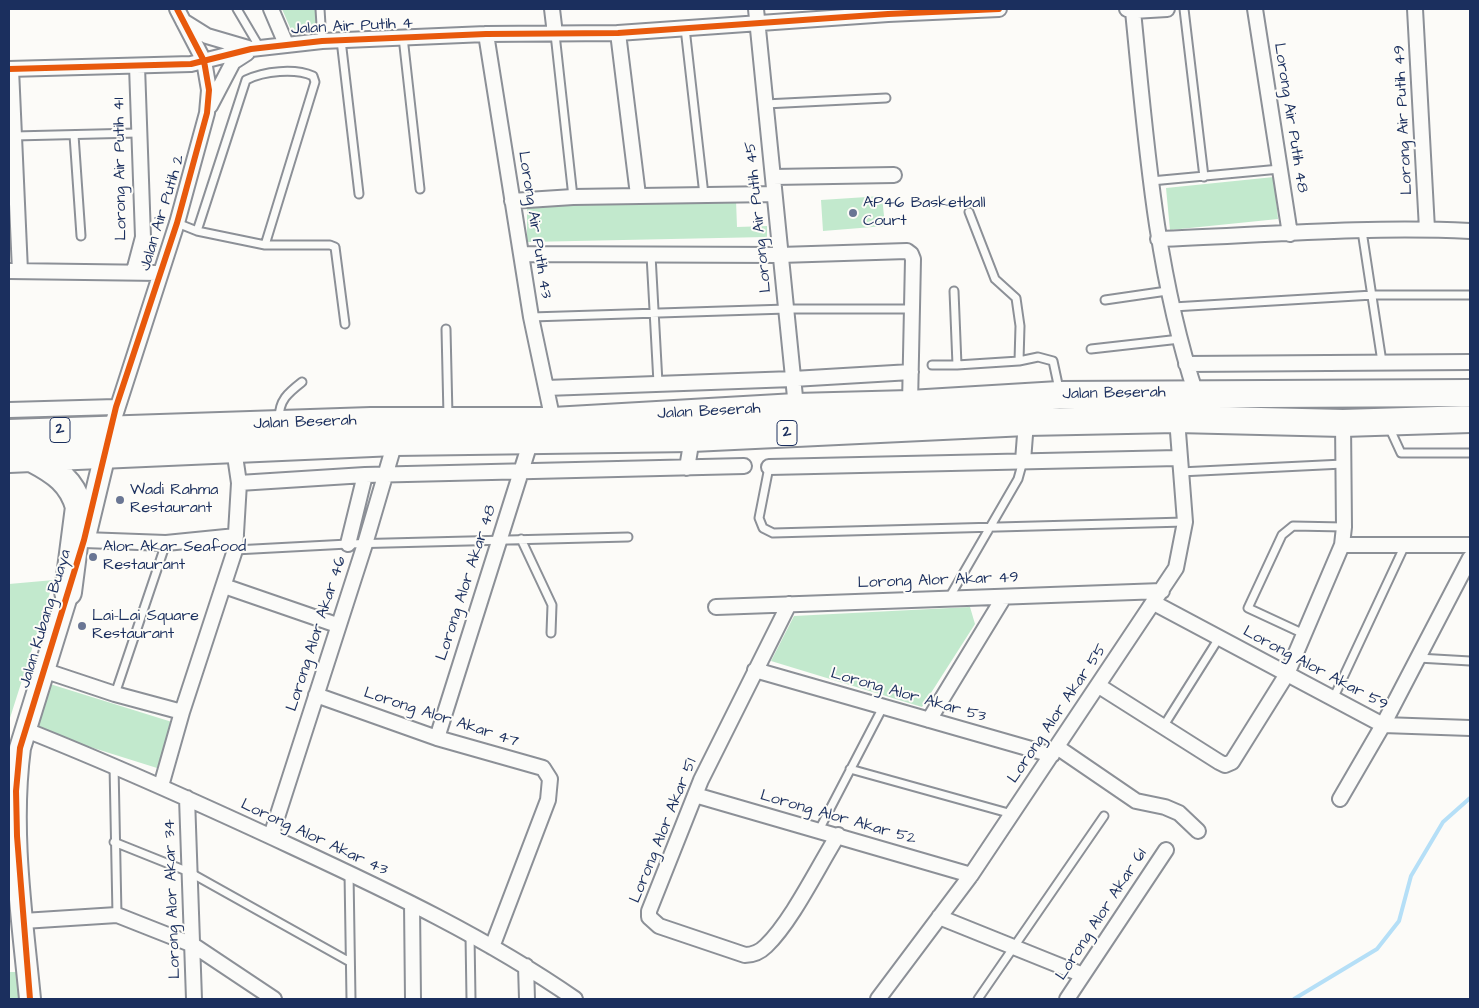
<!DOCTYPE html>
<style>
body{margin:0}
#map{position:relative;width:1479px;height:1008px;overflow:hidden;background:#fcfbf8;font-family:"Architects Daughter",sans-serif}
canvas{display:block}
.frame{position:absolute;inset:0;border:10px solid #1b2f5e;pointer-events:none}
</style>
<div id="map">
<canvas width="1479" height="1008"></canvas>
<div class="frame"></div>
</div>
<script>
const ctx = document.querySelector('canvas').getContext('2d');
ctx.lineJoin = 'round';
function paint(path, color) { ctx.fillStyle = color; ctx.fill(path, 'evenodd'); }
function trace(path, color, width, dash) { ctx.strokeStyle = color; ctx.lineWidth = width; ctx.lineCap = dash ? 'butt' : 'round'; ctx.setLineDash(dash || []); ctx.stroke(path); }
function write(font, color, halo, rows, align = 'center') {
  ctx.font = font + ' "Architects Daughter",sans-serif'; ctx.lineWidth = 4; ctx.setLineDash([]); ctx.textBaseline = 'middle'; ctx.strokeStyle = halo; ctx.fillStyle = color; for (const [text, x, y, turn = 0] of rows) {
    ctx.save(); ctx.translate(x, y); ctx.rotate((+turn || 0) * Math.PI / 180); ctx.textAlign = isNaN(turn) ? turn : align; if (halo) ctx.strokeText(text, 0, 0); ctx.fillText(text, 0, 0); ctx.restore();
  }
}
const green = new Path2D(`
 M282,9H315L317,30L292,32Z
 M1274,177L1278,219L1170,230L1166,188Z
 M882,196L885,226L823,231L821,200Z
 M736,200L737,227L767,226V237L527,242V205Z
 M54,580L9,721V584Z
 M970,607L975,624L922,707L771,661L794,616Z
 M50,684L172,722L157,768L36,730Z
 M9,972H18L19,999H9Z`);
const stream = new Path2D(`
 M1294,999L1377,949L1399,921L1411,876L1443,822L1470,798`);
const lane = new Path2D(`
 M237,9L260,48
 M320,9L322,41
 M1184,9L1204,177
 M685,28L704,195
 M555,34L573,197
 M403,37L420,189
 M341,40L359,194
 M765,104L886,98
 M74,135L81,236
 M14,136L138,133
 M1151,181L1280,169
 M969,212L995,279L1016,298L1020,326L1019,361L1038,357L1053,361L1059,389
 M177,223L197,231L265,245H330L335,247L345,324
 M197,231L246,80C264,71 295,68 313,76L315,82L265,245
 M1362,231L1382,362
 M651,255L658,383
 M954,291L957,365L1019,361
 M1105,300L1167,291
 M1173,307L1373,295H1470
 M531,317L787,309H911
 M446,329L448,416
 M1091,349L1180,339
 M932,365H957
 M279,419C279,400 288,393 302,382
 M1389,427L1401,453H1470
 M769,467L759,518L763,528L773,533L1185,522
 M1180,472L1343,464
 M521,539L552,605L551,633
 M235,550L348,544L628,537
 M949,598L1018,479L1023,461
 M1304,634L1248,608L1282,535L1293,526L1344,527
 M1418,658L1470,661
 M115,694L166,543
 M1333,699L1405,545
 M1163,727L1219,638
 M114,765L117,915
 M850,769L1012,814
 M819,830L883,707
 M114,842L189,872L350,962
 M349,873L351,999
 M470,935L471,999
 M978,999L1104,816`);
const street = new Path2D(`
 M271,9L286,44
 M552,9L555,34
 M756,9L796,407
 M1127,9L1133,11L1167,9
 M1255,9L1290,234
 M1415,9L1427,229
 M1133,11C1146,140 1155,270 1196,394
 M183,21L207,36L248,48
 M618,33L638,195
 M486,34L531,317L553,421
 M9,69L191,64L251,49L322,41L486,34L618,33L888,14L999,9
 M11,69L20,271
 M210,106L233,62L247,53
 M773,177L894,175
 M512,201L573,197L774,194
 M1158,239C1262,235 1366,226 1470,231
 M521,254L780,255L907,251L911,254L913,259L910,404
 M9,271L160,273
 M134,271L143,237L137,66
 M1186,364L1470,362
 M546,388L793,379L911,372
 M9,410L116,407
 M111,428L177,223L207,113L209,90L204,61L177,9
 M1023,461L1026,422
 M769,467L1178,458
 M687,468L692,438
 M239,483L365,475L744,466
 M84,540L166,543L236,536
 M348,544L365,475
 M1342,545H1470
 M224,586L337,625
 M1154,603L1383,725L1470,728
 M789,604L701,780L649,911V917L659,926L745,955C753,955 760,952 766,946C792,921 818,867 838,835
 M716,607L1162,591
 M755,670L1052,755
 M46,671L115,694L182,712
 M1099,686L1219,762L1225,765L1232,762L1287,674L1342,545L1344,527L1343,423
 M316,695L437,738L543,768L550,779L548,800L492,947
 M929,720L1004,597
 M26,730C117,766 205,806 293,847C390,892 487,938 575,999
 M437,738L531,440
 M1057,747L1136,801L1165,807L1179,813L1198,831
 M161,786L182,712L235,550L239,483L234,449
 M695,795L971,875
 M187,798L194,999
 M1340,799L1383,725L1470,558
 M271,836L365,544L395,442
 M412,904L413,999
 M939,917L1083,975
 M23,921L117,915L193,945L274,999
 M526,966L527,999
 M878,999L971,875L1176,568L1185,522L1177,419
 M1067,999L1166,850`);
const secondary = new Path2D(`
 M86,533L108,442
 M30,999C22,916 9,831 20,748L72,580`);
const highway = new Path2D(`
 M9,433L371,421H553L796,407L910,404L1059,395L1470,393
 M9,459L395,442L692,438L1026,422L1177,419L1343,423L1470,419
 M33,459C56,471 72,482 79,507L68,592`);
const cycleway = new Path2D(`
 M9,69L191,64L251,49L322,41L486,34L618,33L888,14L999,9
 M30,999L17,836L16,791L20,748L84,540L116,407L177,223L207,113L209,90L204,61L177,9`);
const markers = [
 [853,213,5,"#6a7694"],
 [120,500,5,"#6a7694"],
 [93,557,5,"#6a7694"],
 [82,626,5,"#6a7694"]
];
const shields = [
 [60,430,20],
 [787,433,20]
];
const shieldNames = [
 ["2",60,430],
 ["2",787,433]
];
const streetNames = [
 ["Jalan Air Putih 4",352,27,-3],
 ["Lorong Air Putih 48",1290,118,81],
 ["Lorong Air Putih 49",1404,120,-93],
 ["Lorong Air Putih 41",121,169,-91],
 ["Jalan Air Putih 2",163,213,-73],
 ["Lorong Air Putih 45",759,217,-96],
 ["Lorong Air Putih 43",534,225,81],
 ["Jalan Beserah",1114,394,-1],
 ["Jalan Beserah",709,412,-3],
 ["Jalan Beserah",305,423,-2],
 ["Lorong Alor Akar 49",938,581,-2],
 ["Lorong Alor Akar 48",467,583,-72],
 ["Jalan Kubang Buaya",46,619,-73],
 ["Lorong Alor Akar 46",317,634,-72],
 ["Lorong Alor Akar 59",1315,669,28],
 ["Lorong Alor Akar 53",908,696,16],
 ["Lorong Alor Akar 55",1058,714,-56],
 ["Lorong Alor Akar 47",441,718,18],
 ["Lorong Alor Akar 52",838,818,16],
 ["Lorong Alor Akar 51",664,831,-68],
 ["Lorong Alor Akar 43",314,838,25],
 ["Lorong Alor Akar 34",173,899,-92],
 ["Lorong Alor Akar 61",1102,915,-57]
];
const poiNames = [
 ["AP46 Basketball",863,204],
 ["Court",863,222],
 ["Wadi Rahma",130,491],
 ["Restaurant",130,509],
 ["Alor Akar Seafood",103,548],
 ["Restaurant",103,566],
 ["Lai-Lai Square",92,617],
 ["Restaurant",92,635]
];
paint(green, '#c2e9cd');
trace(stream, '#b5dff7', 4);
trace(lane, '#8c9097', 11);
trace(street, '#8c9097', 18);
trace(secondary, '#8c9097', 24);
trace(highway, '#8c9097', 30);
trace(lane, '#fbfbf9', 7);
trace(street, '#fbfbf9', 14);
trace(secondary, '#fbfbf9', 20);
trace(highway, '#fbfbf9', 26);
trace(cycleway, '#e8590c', 6);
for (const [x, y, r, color] of markers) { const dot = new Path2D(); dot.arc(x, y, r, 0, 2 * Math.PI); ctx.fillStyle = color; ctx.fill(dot); trace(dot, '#fdfcf7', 2); }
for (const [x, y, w] of shields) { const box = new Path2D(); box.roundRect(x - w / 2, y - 12.5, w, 25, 4); ctx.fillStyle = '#fdfcf7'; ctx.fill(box); trace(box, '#1b2f5e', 1); }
write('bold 15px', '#1b2f5e', null, shieldNames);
write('16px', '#1b2f5e', '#fdfcf7', streetNames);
write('16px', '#1b2f5e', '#fdfcf7', poiNames, 'left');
</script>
